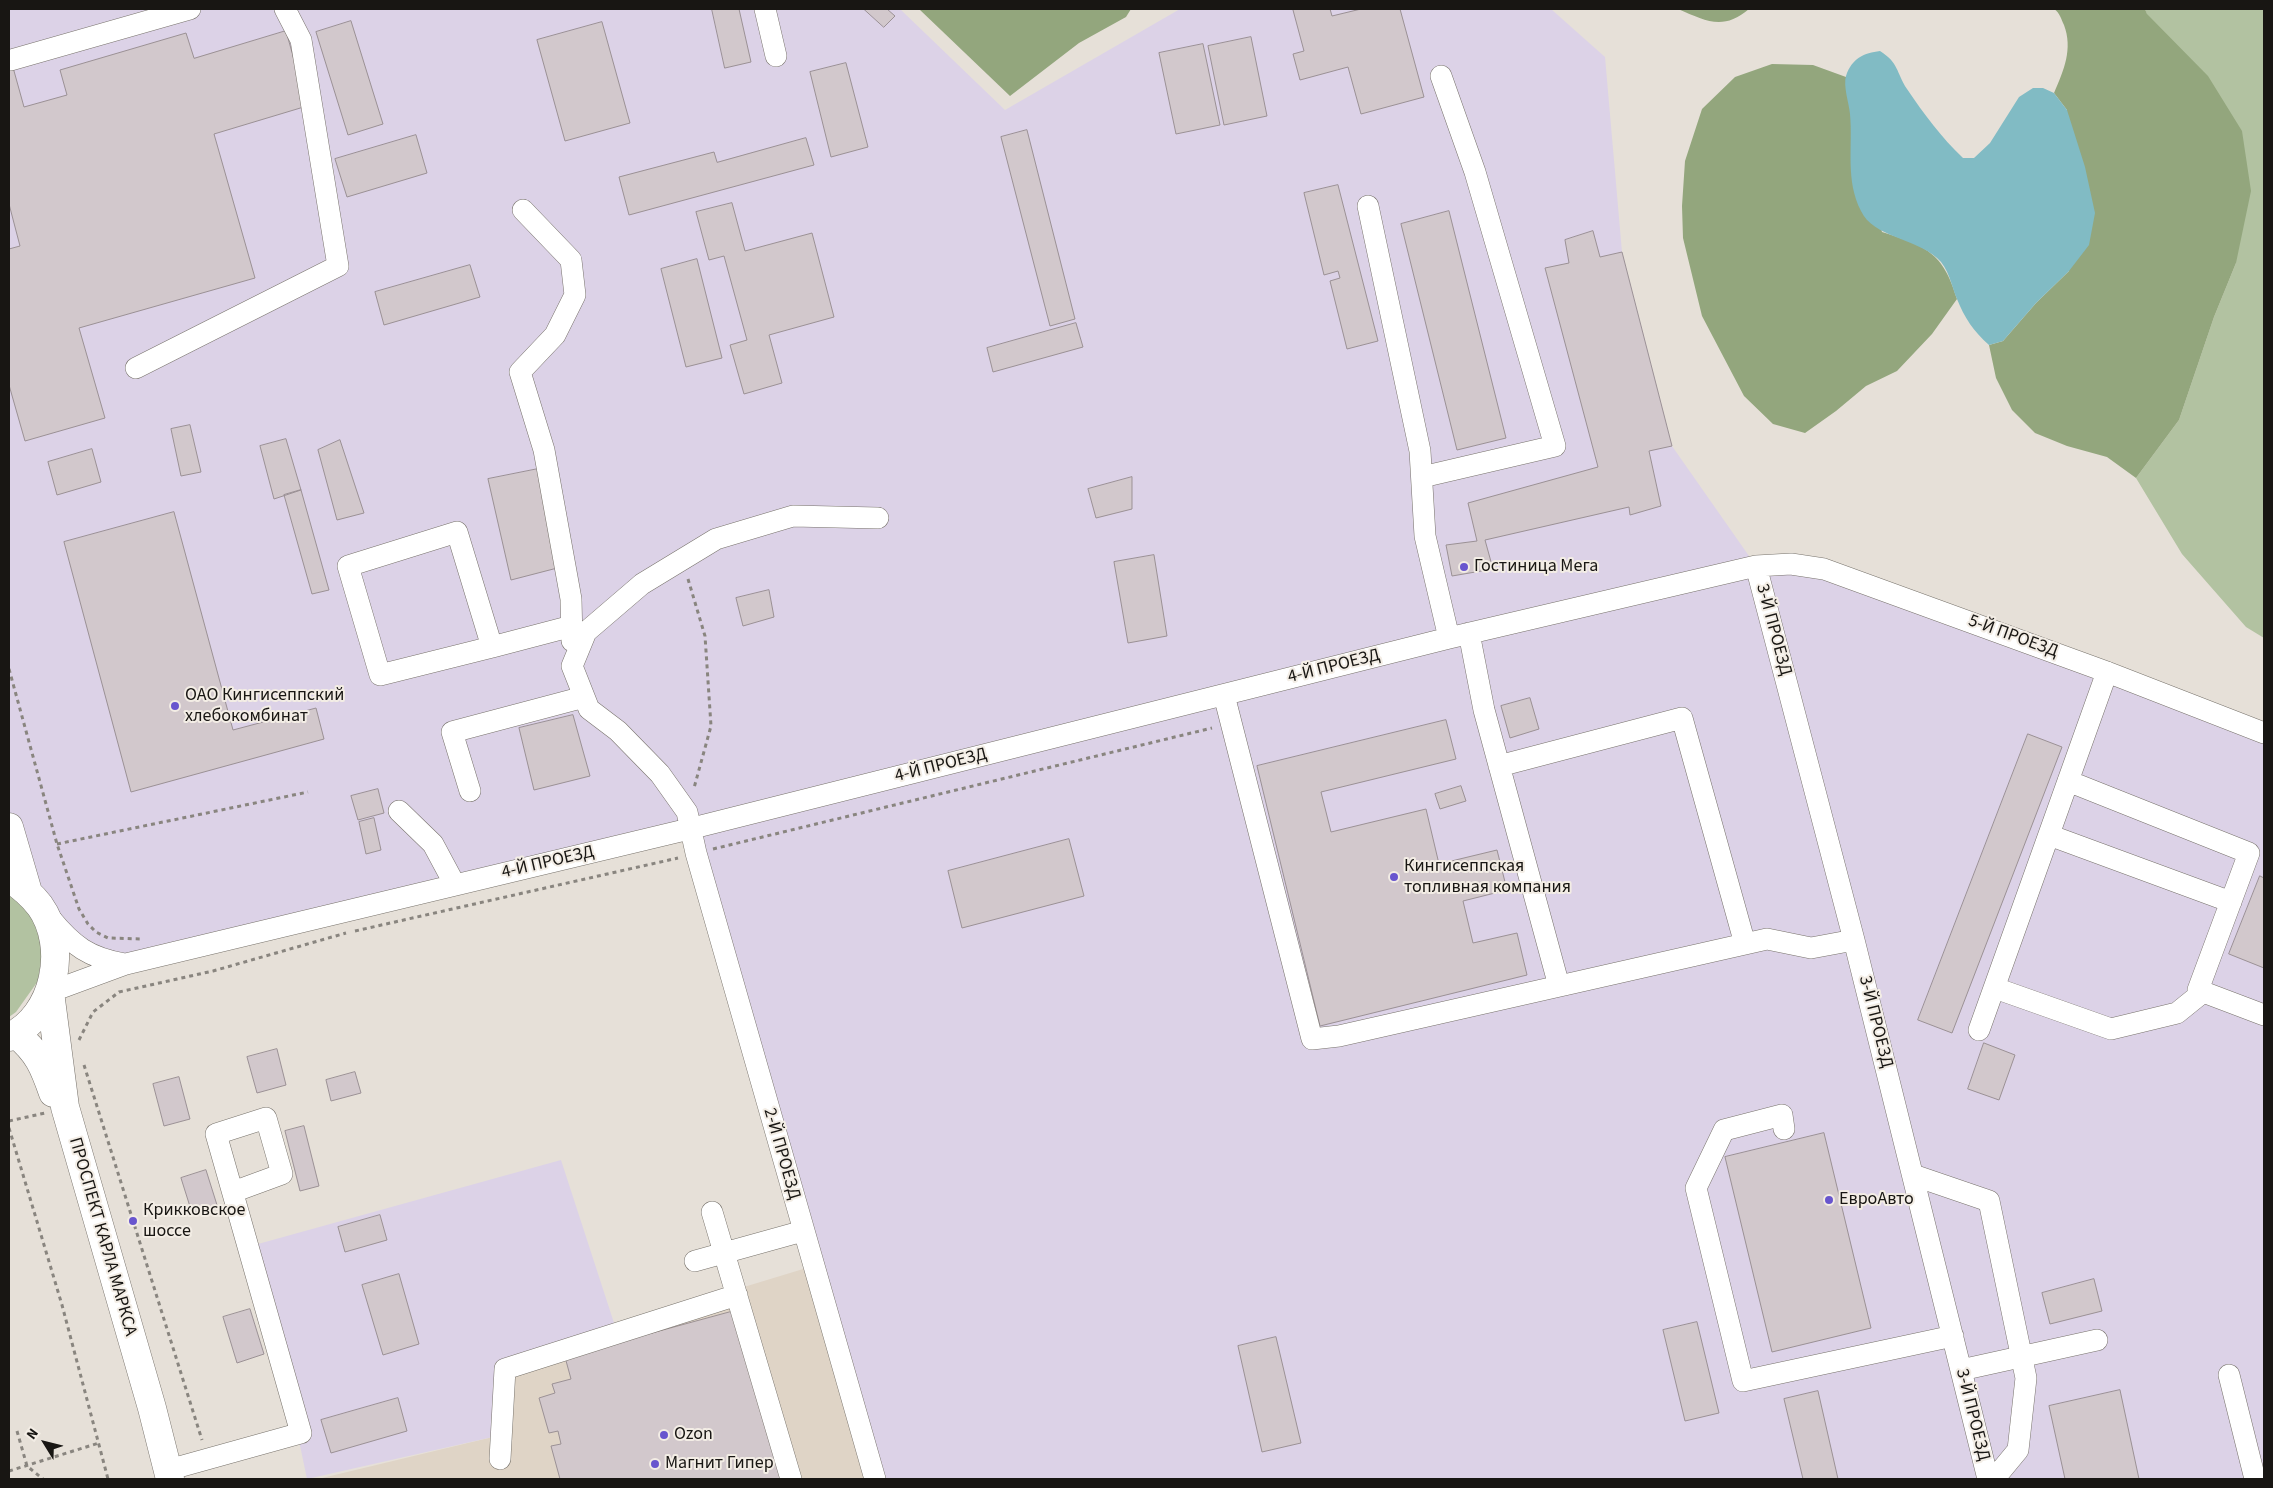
<!DOCTYPE html>
<meta charset="utf-8">
<style>
body{margin:0}
#map{position:relative;width:2273px;height:1488px;overflow:hidden;background:#e6e0d8;font-family:"Source Sans 3",sans-serif}
canvas{display:block}
.frame{position:absolute;inset:0;border:10px solid #181613;pointer-events:none}
.north{position:absolute;left:20px;top:1418px;width:50px;height:50px;-webkit-text-stroke:4px #f3ede5;paint-order:stroke;rotate:306deg;font-size:14px;font-weight:700;line-height:20px;text-align:center;color:#181613}
.north::after{content:'';display:block;margin:auto;width:18px;height:22px;background:#181613;clip-path:polygon(50% 0,100% 100%,50% 72%,0 100%)}
</style>
<div id="map">
<canvas width="2273" height="1488"></canvas>
<div class="frame"></div>
<div class="north">N</div>
</div>
<script>
const ctx = document.querySelector('canvas').getContext('2d');
ctx.lineJoin = 'round';
function paint(path, color) { ctx.fillStyle = color; ctx.fill(path, 'evenodd'); }
function trace(path, color, width, dash) { ctx.strokeStyle = color; ctx.lineWidth = width; ctx.lineCap = dash ? 'butt' : 'round'; ctx.setLineDash(dash || []); ctx.stroke(path); }
function write(font, color, halo, rows, align = 'center') {
  ctx.font = font + ' "Source Sans 3",sans-serif'; ctx.lineWidth = 4; ctx.setLineDash([]); ctx.textBaseline = 'middle'; ctx.strokeStyle = halo; ctx.fillStyle = color; for (const [text, x, y, turn = 0] of rows) {
    ctx.save(); ctx.translate(x, y); ctx.rotate((+turn || 0) * Math.PI / 180); ctx.textAlign = isNaN(turn) ? turn : align; if (halo) ctx.strokeText(text, 0, 0); ctx.fillText(text, 0, 0); ctx.restore();
  }
}
const built = new Path2D(`
 M813,1266L875,1479H318L497,1436L494,1363Z`);
const industrial = new Path2D(`
 M9,9H900L1005,110L1180,9H1551L1605,57L1622,252L1672,446L1756,566L1824,569L2264,739V1479H878L689,829L126,964L53,934L9,823Z
 M561,1160L615,1326L495,1363L497,1436L307,1479L258,1244Z`);
const green = new Path2D(`
 M2145,9H2264V638L2246,627L2182,554L2136,478L2179,420L2214,317L2236,263Z
 M9,892L33,916L43,950L38,981L16,1012L9,1017Z`);
const forest = new Path2D(`
 M919,9H1131L1126,17L1079,43L1010,96Z
 M1678,9H1749C1723,31 1706,21 1678,9Z
 M2054,9H2145L2147,14L2208,76L2242,131L2251,191L2236,263L2214,317L2179,420L2136,478L2107,457L2067,446L2035,433L2012,410L1996,378L1989,345L2003,341L2036,303L2069,271L2067,110L2054,93C2064,70 2073,49 2064,25C2061,19 2060,13 2054,9Z
 M1772,64L1813,65L1846,77L1851,115L1882,232C1926,246 1943,252 1957,299L1932,334L1897,371L1866,386L1836,411L1805,433L1773,424L1744,396L1702,316L1683,238L1682,206L1685,161L1702,109L1735,77Z`);
const water = new Path2D(`
 M1880,51C1899,63 1896,72 1907,89C1924,114 1941,137 1963,158H1974L1990,143L2019,97L2033,88H2043L2054,93L2067,110L2085,167L2095,213L2089,245L2069,271L2036,303L2003,341L1989,345C1974,332 1964,317 1957,299C1951,285 1949,268 1937,258C1915,238 1873,237 1861,211C1845,180 1853,147 1850,114C1849,103 1843,86 1846,76C1852,58 1864,53 1880,51Z`);
const building = new Path2D(`
 M712,9H739L751,62L725,68Z
 M864,9H887L895,16L884,27Z
 M1297,9H1330L1332,16L1361,9H1400L1424,97L1361,114L1348,67L1300,80L1293,54L1304,51L1293,10Z
 M351,21L383,124L348,135L316,32Z
 M602,22L630,123L565,141L537,40Z
 M286,31L307,106L214,134L255,278L79,328L105,418L25,441L9,385V249L20,246L9,204V53L24,107L67,95L60,70L186,33L194,58Z
 M1251,37L1267,116L1224,125L1208,46Z
 M1203,44L1220,125L1176,134L1159,53Z
 M846,63L868,147L831,157L810,72Z
 M1027,130L1075,319L1050,326L1001,137Z
 M416,135L427,173L347,197L335,159Z
 M806,138L814,165L629,215L619,177L714,152L717,162Z
 M1338,185L1378,341L1347,349L1330,281L1340,278L1338,271L1324,275L1304,193Z
 M732,203L745,251L812,233L834,317L769,335L782,383L744,394L730,345L747,340L724,256L709,260L696,212Z
 M1449,211L1506,438L1457,450L1401,224Z
 M1593,231L1600,257L1622,252L1672,446L1649,451L1661,506L1630,515L1629,507L1485,540L1493,569L1452,576L1446,545L1477,541L1468,503L1598,467L1545,268L1569,263L1565,240Z
 M697,259L722,358L686,367L661,269Z
 M470,265L480,297L384,325L375,292Z
 M1076,323L1083,347L993,372L987,348Z
 M190,425L201,472L181,476L171,429Z
 M286,439L301,490L274,499L260,446Z
 M340,440L364,513L337,520L318,450Z
 M92,449L101,482L57,495L48,462Z
 M538,469L565,566L511,580L488,479Z
 M1132,477V509L1096,518L1088,489Z
 M301,490L329,590L312,594L284,495Z
 M174,512L233,730L316,708L324,739L131,792L64,542Z
 M1154,555L1167,636L1128,643L1114,562Z
 M769,590L774,617L743,626L736,598Z
 M1530,698L1539,729L1510,738L1501,706Z
 M573,715L590,776L534,790L519,728Z
 M1446,720L1456,759L1321,792L1331,832L1426,809L1439,864L1497,850L1507,890L1463,901L1473,943L1517,933L1527,975L1320,1026L1257,766Z
 M2028,734L2062,747L1952,1033L1918,1020Z
 M1461,786L1466,801L1440,809L1435,794Z
 M378,789L384,813L358,820L351,796Z
 M374,818L381,850L366,854L359,822Z
 M1069,839L1084,896L962,928L948,871Z
 M2260,876L2264,878V968L2229,954Z
 M1984,1043L2015,1055L1999,1100L1968,1089Z
 M277,1049L286,1085L257,1093L247,1057Z
 M355,1072L361,1093L331,1101L326,1080Z
 M179,1077L190,1119L164,1126L153,1084Z
 M304,1126L319,1186L300,1191L285,1131Z
 M1824,1133L1871,1328L1772,1352L1725,1157Z
 M206,1170L217,1205L192,1213L181,1178Z
 M380,1215L387,1240L345,1252L338,1227Z
 M399,1274L419,1344L383,1355L362,1285Z
 M2094,1279L2102,1311L2050,1324L2042,1293Z
 M250,1309L264,1354L237,1363L223,1317Z
 M738,1310L783,1479H560L551,1446L561,1444L558,1431L549,1433L539,1398L555,1393L552,1384L571,1379L565,1357Z
 M1697,1322L1719,1413L1685,1421L1663,1330Z
 M1276,1337L1301,1443L1262,1452L1238,1346Z
 M2120,1390L2139,1479H2065L2049,1406Z
 M1818,1391L1838,1479H1803L1784,1399Z
 M398,1398L407,1431L331,1453L321,1420Z`);
const path = new Path2D(`
 M688,579L705,636L711,726L694,788
 M9,669L57,844L79,909L88,924L96,932L108,938L140,939
 M57,844L308,792
 M713,849L1212,728
 M355,931L678,858
 M79,1040L93,1012L119,992L213,971L346,933
 M84,1065L202,1440
 M9,1121L45,1113
 M9,1128L62,1305L108,1479
 M17,1431L27,1466L43,1479
 M9,1471L99,1443`);
const minor = new Path2D(`
 M765,9L776,56
 M11,60L190,9
 M1368,206L1420,451L1425,536L1449,638
 M523,210L571,260L575,295L555,335L520,372L544,450L571,599L572,641
 M136,368L338,266L301,40L285,9
 M1422,477L1555,446L1475,172L1441,76
 M1756,566L1854,940L1988,1479
 M1469,633L1484,710L1559,986
 M492,647L380,675L348,566L457,532L492,647L572,626
 M1224,695L1312,1039L1339,1036L1767,939L1811,948L1854,940
 M1499,766L1682,718L1745,944
 M2068,781L2249,853L2198,990L2264,1015
 M470,791L452,732L584,697
 M399,811L433,844L455,885
 M2049,835L2231,902
 M50,918C73,946 89,958 125,964
 M1995,988L2111,1029L2177,1013L2203,992
 M50,992L126,964L689,829L1449,638L1756,566L1791,564L1824,569L2107,672L2264,733
 M1979,1030L2107,672
 M1784,1129L1782,1115L1724,1130L1696,1188L1743,1381L1953,1336
 M1913,1175L1989,1201L2026,1378L2018,1450L1994,1479
 M712,1212L791,1479
 M695,1261L803,1231
 M1961,1370L2097,1340
 M2229,1375L2255,1479
 M500,1459L505,1369L737,1295
 M168,1470L301,1433L216,1134L266,1118L282,1174L233,1192
 M875,1479L696,853L687,812L660,774L618,731L589,709L572,666L586,632L642,584L716,539L793,516L878,518`);
const major = new Path2D(`
 M9,827L28,892
 M9,878C21,886 31,894 40,906C69,947 55,1016 9,1037
 M50,992L65,1107L152,1408L170,1479
 M16,1034C38,1052 44,1067 53,1093`);
const markers = [
 [1464,567,5,"#6855ce"],
 [175,706,5,"#6855ce"],
 [1394,877,5,"#6855ce"],
 [1829,1200,5,"#6855ce"],
 [133,1221,5,"#6855ce"],
 [664,1435,5,"#6855ce"],
 [655,1464,5,"#6855ce"]
];
const poiNames = [
 ["Гостиница Мега",1474,567],
 ["ОАО Кингисеппский",185,696],
 ["хлебокомбинат",185,717],
 ["Кингисеппская",1404,867],
 ["топливная компания",1404,888],
 ["ЕвроАвто",1839,1200],
 ["Крикковское",143,1211],
 ["шоссе",143,1232],
 ["Ozon",674,1435],
 ["Магнит Гипер",665,1464]
];
const streetNames = [
 ["3-Й ПРОЕЗД",1773,630,75],
 ["5-Й ПРОЕЗД",2013,637,20],
 ["4-Й ПРОЕЗД",1334,667,-14],
 ["4-Й ПРОЕЗД",941,766,-14],
 ["4-Й ПРОЕЗД",548,863,-13],
 ["3-Й ПРОЕЗД",1875,1022,76],
 ["2-Й ПРОЕЗД",781,1154,74],
 ["ПРОСПЕКТ КАРЛА МАРКСА",102,1237,74],
 ["3-Й ПРОЕЗД",1972,1415,76]
];
paint(built, '#dfd4c6');
paint(industrial, '#dcd2e7');
paint(green, '#b2c2a1');
paint(forest, '#93a67d');
paint(water, '#81bbc4');
paint(building, '#d2c8cc');
trace(building, '#9b9195', 1);
trace(minor, '#78736c', 22);
trace(major, '#78736c', 29);
trace(path, '#89857f', 3, [4, 4]);
trace(minor, '#fff', 21);
trace(major, '#fff', 28);
for (const [x, y, r, color] of markers) { const dot = new Path2D(); dot.arc(x, y, r, 0, 2 * Math.PI); ctx.fillStyle = color; ctx.fill(dot); trace(dot, '#f3ede5', 2); }
write('18px', '#181613', '#f3ede5', poiNames, 'left');
write('18px', '#181613', '#f3ede5', streetNames);
</script>
